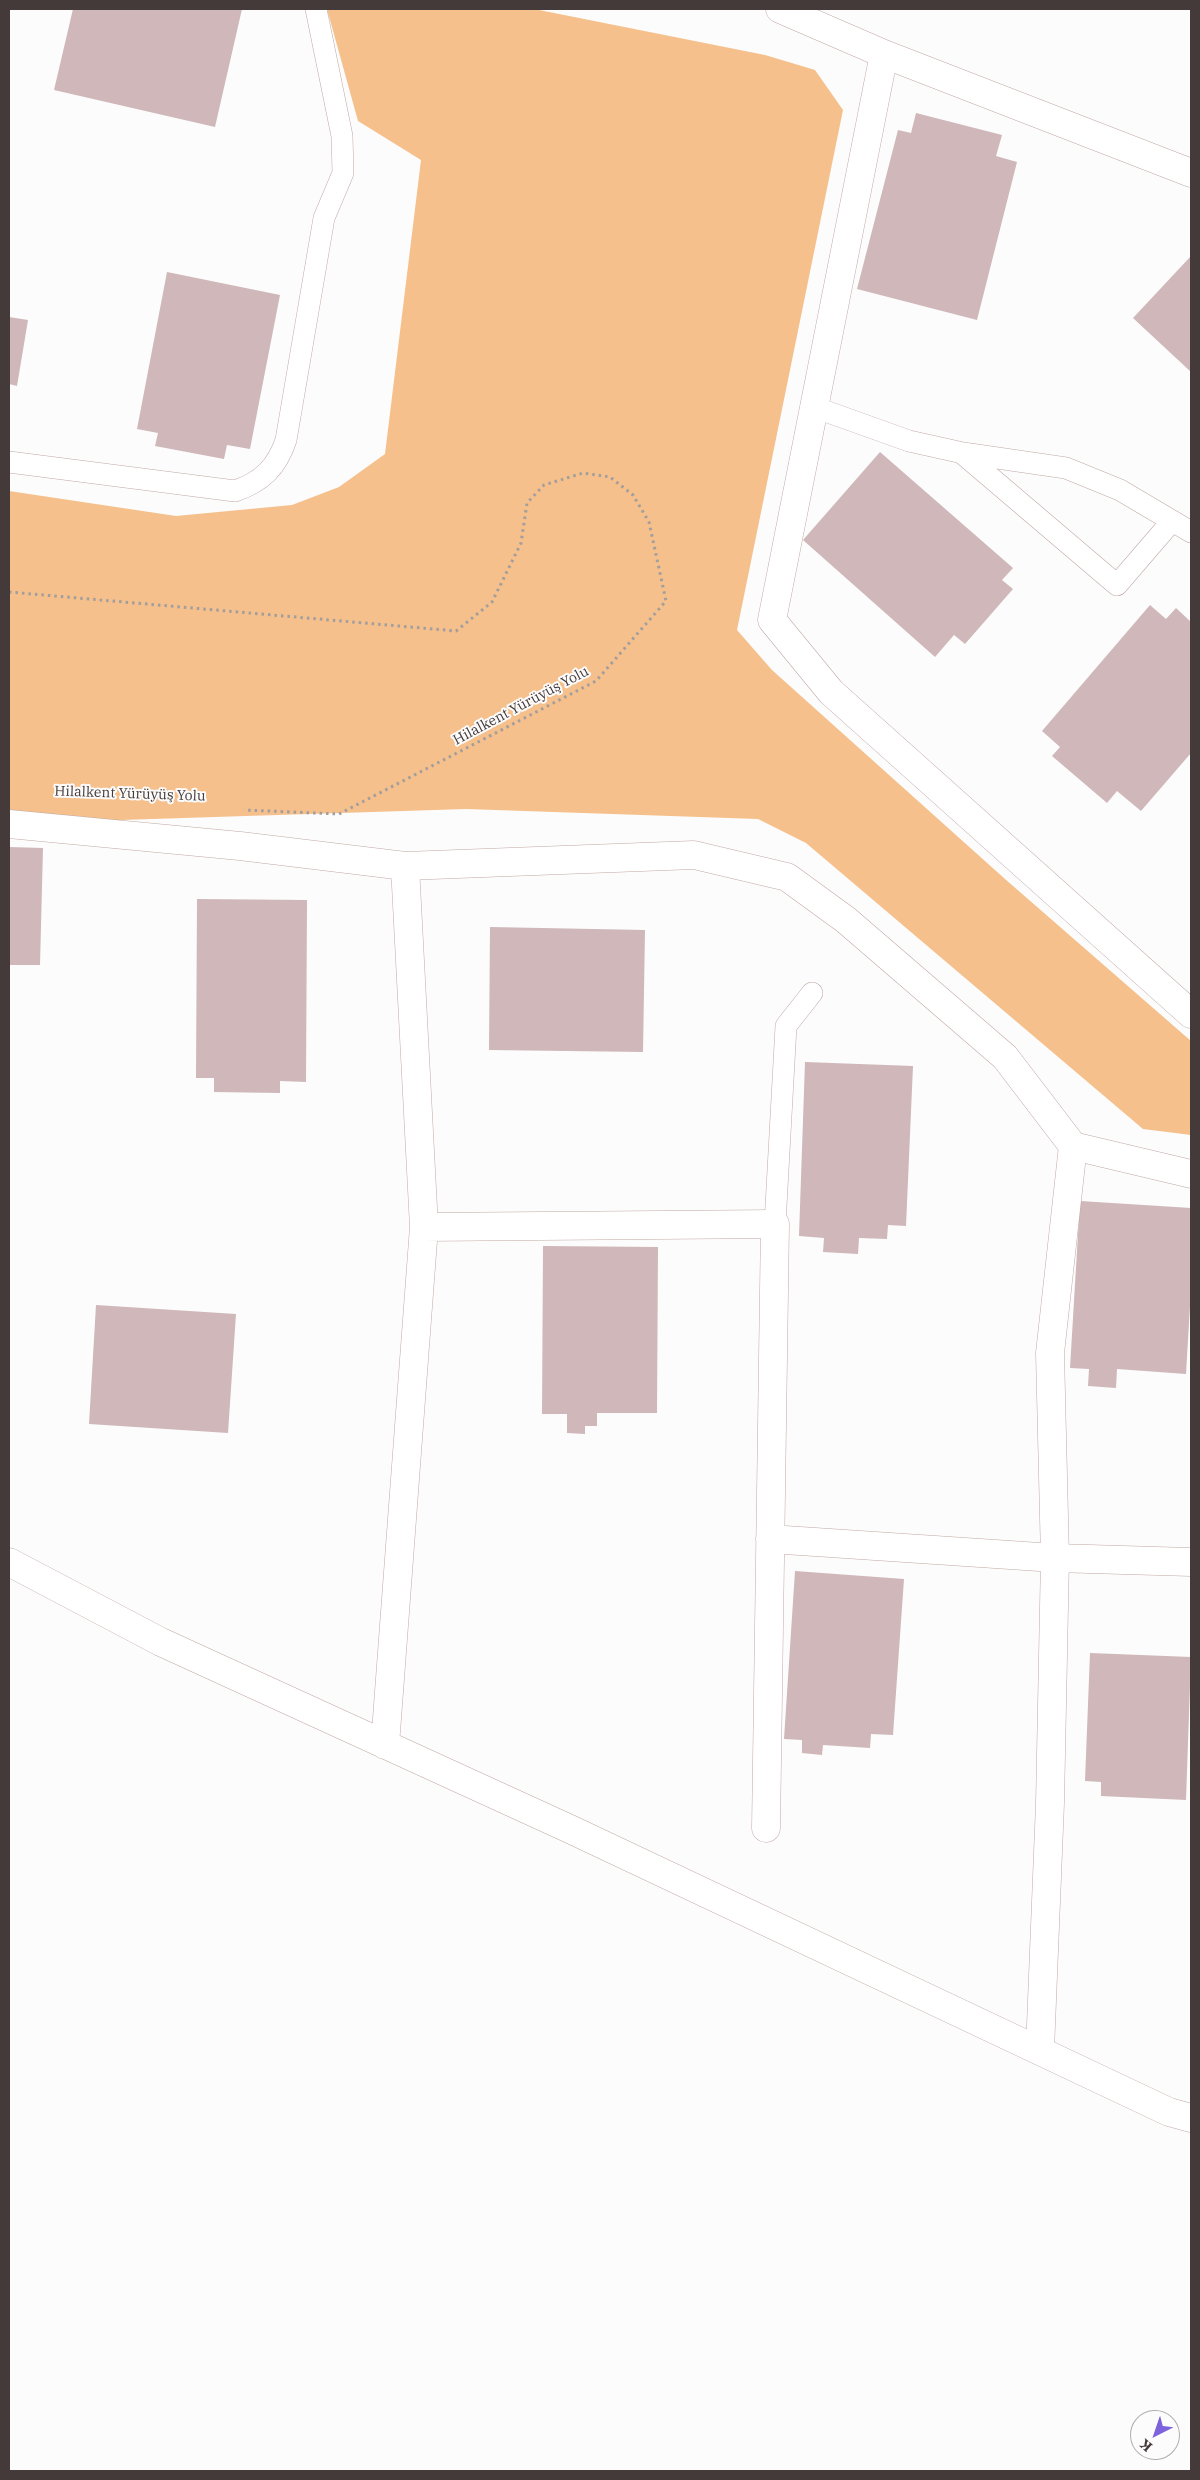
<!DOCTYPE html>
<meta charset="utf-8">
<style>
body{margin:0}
#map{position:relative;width:1200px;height:2480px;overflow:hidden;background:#fcfcfc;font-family:"IBM Plex Serif",serif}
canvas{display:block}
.frame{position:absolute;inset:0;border:10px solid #443a39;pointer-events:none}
.north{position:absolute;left:1130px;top:2410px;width:50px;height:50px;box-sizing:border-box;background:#fcfcfc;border:1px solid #b2aeae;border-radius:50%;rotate:221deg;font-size:14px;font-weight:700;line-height:20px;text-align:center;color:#443a39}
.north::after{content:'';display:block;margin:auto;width:18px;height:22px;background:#7e61dc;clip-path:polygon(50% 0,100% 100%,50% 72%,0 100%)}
</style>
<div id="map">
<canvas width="1200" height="2480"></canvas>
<div class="frame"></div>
<div class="north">K</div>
</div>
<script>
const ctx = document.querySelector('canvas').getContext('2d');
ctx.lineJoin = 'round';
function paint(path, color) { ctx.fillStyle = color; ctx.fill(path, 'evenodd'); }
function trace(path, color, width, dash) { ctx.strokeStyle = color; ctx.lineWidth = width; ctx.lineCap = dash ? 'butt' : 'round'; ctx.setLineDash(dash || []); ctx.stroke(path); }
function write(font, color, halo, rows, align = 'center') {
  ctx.font = font + ' "IBM Plex Serif",serif'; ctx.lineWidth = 4; ctx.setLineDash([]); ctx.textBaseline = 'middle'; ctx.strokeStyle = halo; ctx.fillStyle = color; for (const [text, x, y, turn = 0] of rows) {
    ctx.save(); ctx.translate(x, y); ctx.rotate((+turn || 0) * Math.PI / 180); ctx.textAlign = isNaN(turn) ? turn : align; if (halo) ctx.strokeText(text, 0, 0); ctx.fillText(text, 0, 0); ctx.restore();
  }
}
const green = new Path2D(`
 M327,9H534L765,55L815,70L843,110L737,630L772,670L1005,879L1191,1041V1135L1143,1129L806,843L758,819L466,809L58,822L9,816V491L176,516L292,505L339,487L385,454L421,160L358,121Z`);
const building = new Path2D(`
 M73,9H242L215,127L54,90Z
 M916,113L1002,135L996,156L1017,162L977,320L857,289L898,130L911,133Z
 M1191,256V372L1133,318Z
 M167,272L280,295L250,449L227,445L224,459L155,446L158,433L137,429Z
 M9,317L28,320L17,386L9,384Z
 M880,452L1013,568L1002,580L1013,589L965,644L954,635L935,657L803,540Z
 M1150,605L1166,619L1176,608L1191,622V753L1141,811L1117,791L1107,803L1052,756L1060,747L1042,731Z
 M9,847L43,848L40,965H9Z
 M197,899L307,900L306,1082L280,1081V1093L214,1092V1078H196Z
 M490,927L645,930L643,1052L489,1050Z
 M805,1062L913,1066L906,1226L888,1225L887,1239L859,1238L858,1254L823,1252L824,1238L799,1236Z
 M1080,1201L1191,1208V1289L1186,1374L1117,1369L1116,1388L1088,1386L1089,1369L1070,1368Z
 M543,1246L658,1247L657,1413H597V1426H585V1434L567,1433V1414H542Z
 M96,1305L236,1314L228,1433L89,1424Z
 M795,1571L904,1579L893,1735L871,1734L870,1748L823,1745L822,1755L802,1753V1740L784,1739Z
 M1090,1653L1191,1657L1186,1800L1101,1796V1782L1085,1781Z`);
const path = new Path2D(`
 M9,592L456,631L492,602L521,543L527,503L544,485L583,473L610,477L633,495L649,522L666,601L596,681L339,814L244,810`);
const service = new Path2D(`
 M814,407L909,441L963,453L1066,468L1120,490L1191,532
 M963,454L1117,585L1172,521
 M9,462L235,491C262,482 277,467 286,440L324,218L343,173L342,136L316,9
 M775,1224L786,1026L812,993`);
const minor = new Path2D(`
 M780,9L884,54L1191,173
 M884,54L772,620L831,692L1191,1014
 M9,824L240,846L405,866L694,855L787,877L846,920L1005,1057L1073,1146L1050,1353L1055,1558L1050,1803L1040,2050
 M1073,1146L1191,1174
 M424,1227L775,1224L766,1828
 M770,1539L1055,1558L1191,1562
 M9,1562L161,1642L572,1830L1169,2112L1191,2118
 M385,1745L424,1227L405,866`);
const streetNames = [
 ["Hilalkent Yürüyüş Yolu",521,706,-28],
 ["Hilalkent Yürüyüş Yolu",130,794,2]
];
paint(green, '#f5c08b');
paint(building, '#cfb7ba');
trace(service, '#c0a9a5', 22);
trace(minor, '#c0a9a5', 29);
trace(path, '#a39e9e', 3, [2.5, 4]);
trace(service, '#fff', 21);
trace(minor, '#fff', 28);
write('14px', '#443a39', '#fcfcfc', streetNames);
</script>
